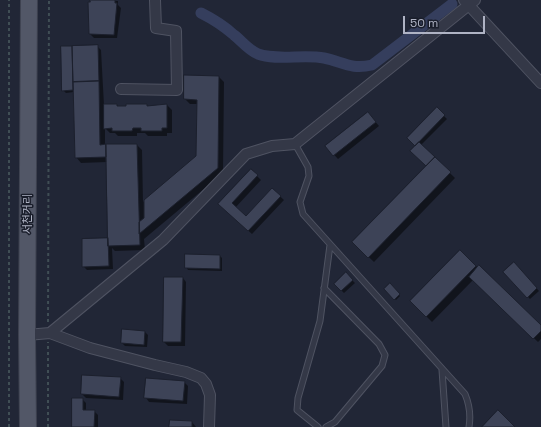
<!DOCTYPE html>
<meta charset="utf-8">
<style>
body{margin:0}
#map{position:relative;width:541px;height:427px;overflow:hidden;background:#212636;font-family:"Space Grotesk",sans-serif}
canvas{display:block}
.scale{position:absolute;left:403px;top:16px;width:82px;height:18px;box-sizing:border-box;border:2px solid #afb3c4;border-top:0;padding-left:5px;font-size:12px;line-height:14px;white-space:nowrap;color:#afb3c4;-webkit-text-stroke:3px #1a1e2b;paint-order:stroke}
</style>
<div id="map">
<canvas width="541" height="427"></canvas>
<div class="scale">50 m</div>
</div>
<script>
const ctx = document.querySelector('canvas').getContext('2d');
ctx.lineJoin = 'round';
function paint(path, color) { ctx.fillStyle = color; ctx.fill(path, 'evenodd'); }
function trace(path, color, width, dash) { ctx.strokeStyle = color; ctx.lineWidth = width; ctx.lineCap = dash ? 'butt' : 'round'; ctx.setLineDash(dash || []); ctx.stroke(path); }
function write(font, color, halo, rows, align = 'center') {
  ctx.font = font + ' "Space Grotesk","Noto Sans KR",sans-serif'; ctx.lineWidth = 3; ctx.setLineDash([]); ctx.textBaseline = 'middle'; ctx.strokeStyle = halo; ctx.fillStyle = color; for (const [text, x, y, turn = 0] of rows) {
    ctx.save(); ctx.translate(x, y); ctx.rotate((+turn || 0) * Math.PI / 180); ctx.textAlign = isNaN(turn) ? turn : align; if (halo) ctx.strokeText(text, 0, 0); ctx.fillText(text, 0, 0); ctx.restore();
  }
}
const shadow = new Path2D(`
 M91,0L118,1V5L121,8L117,38H94L90,34Z
 M97,46L101,50L104,105H117L119,107L167,105L172,110V133H167V136H148L145,133H137V136H118L115,133H110L105,128V145H137L142,150L143,202L197,157V104H190L185,99L219,77L224,82L223,173L144,239L145,250L115,251L112,248L113,269L87,270L83,266L109,239L107,162L81,163L76,157L74,92L66,93L63,90L62,47Z
 M437,109L447,119L421,145L455,178L374,262L353,242L427,166L411,151L417,146L409,138Z
 M368,113L379,126L338,159L326,146Z
 M251,170L261,180L235,208L246,218L272,189L284,200L252,234L223,208Z
 M460,251L541,326V339L538,342L473,280L432,322L411,301Z
 M220,256L222,258V271L188,270L186,267Z
 M514,264L539,291L530,299L505,272Z
 M346,274L355,283L344,293L335,284Z
 M183,278L186,282L185,346H168L164,342Z
 M390,285L400,296L396,300L385,289Z
 M123,331L145,332L148,335L147,347L125,346L122,343Z
 M120,378L124,382L123,400L86,398L82,394Z
 M184,382L188,386L187,404L149,402L146,398Z
 M82,399L86,403V411H94L98,415V427H73Z
 M171,421L192,422L196,427H170Z`);
const canal = new Path2D(`
 M201,13C213,19 224,26 234,35C242,41 247,49 258,54C276,61 304,54 324,58C343,62 351,70 372,65L452,4`);
const building = new Path2D(`
 M90,0H115V3H117L114,35L89,34L88,2H90Z
 M98,45L99,81L73,82L72,46Z
 M61,46H72L73,90L62,91Z
 M184,75L219,76L218,168L139,234V222L144,218V200L196,156L197,100L184,99Z
 M99,81L100,145L106,144V157L75,158L73,82Z
 M104,104H117V106H126V104H147V106L167,104V128H162V131H141V128H133L132,131H112V128L104,129Z
 M437,107L445,115L415,146L407,138Z
 M368,112L376,122L333,156L325,146Z
 M419,142L435,157L426,166L410,151Z
 M106,144H137L140,245L108,246Z
 M435,157L451,172L368,258L352,242Z
 M251,169L258,175L232,203L246,216L272,188L281,196L248,231L218,204Z
 M108,238L109,266L82,267V239Z
 M460,250L476,266L426,317L410,301Z
 M185,254L220,255V269L185,268Z
 M514,262L537,288L527,298L503,272Z
 M479,265L541,325V331L533,339L469,277Z
 M346,272L353,280L341,291L334,284Z
 M164,277H183L181,342H163Z
 M390,283L400,294L394,300L384,289Z
 M122,329L145,331L144,345L121,343Z
 M82,375L121,377L119,397L81,394Z
 M146,378L185,381L183,401L144,398Z
 M72,398H83V410H95L94,427H72Z
 M498,410L515,427H482Z
 M170,420L192,421V427H169Z`);
const path = new Path2D(`
 M48,322L49,0
 M9,427V0
 M48,427V342`);
const lane = new Path2D(`
 M295,144L308,167L309,176L300,202L303,214L465,394C470,406 471,415 469,427
 M324,288L379,344L385,355L382,366L335,422L326,427
 M442,370L446,427
 M318,427L297,410L298,398L320,321L330,245`);
const street = new Path2D(`
 M464,0L541,83
 M121,89L177,90L176,31L156,28L155,0
 M50,333L90,348L155,365L186,372L201,378L206,384L210,395L209,427
 M27,335L50,333L163,240L246,154L272,146L295,144L475,0`);
const primary = new Path2D(`
 M28,427L27,335L29,0`);
const streetNames = [
 ["서천거리",28,214,-90]
];
paint(shadow, '#0007');
trace(canal, '#353e5d', 11);
paint(building, '#3d4357');
trace(building, '#1c202d', 1);
trace(lane, '#4f5362', 7);
trace(street, '#4f5362', 12);
trace(primary, '#3e4250', 18);
trace(path, '#404e55', 2, [3, 3]);
trace(lane, '#343847', 5);
trace(street, '#343847', 10);
trace(primary, '#525767', 16);
write('11px', '#afb3c4', '#1a1e2b', streetNames);
</script>
